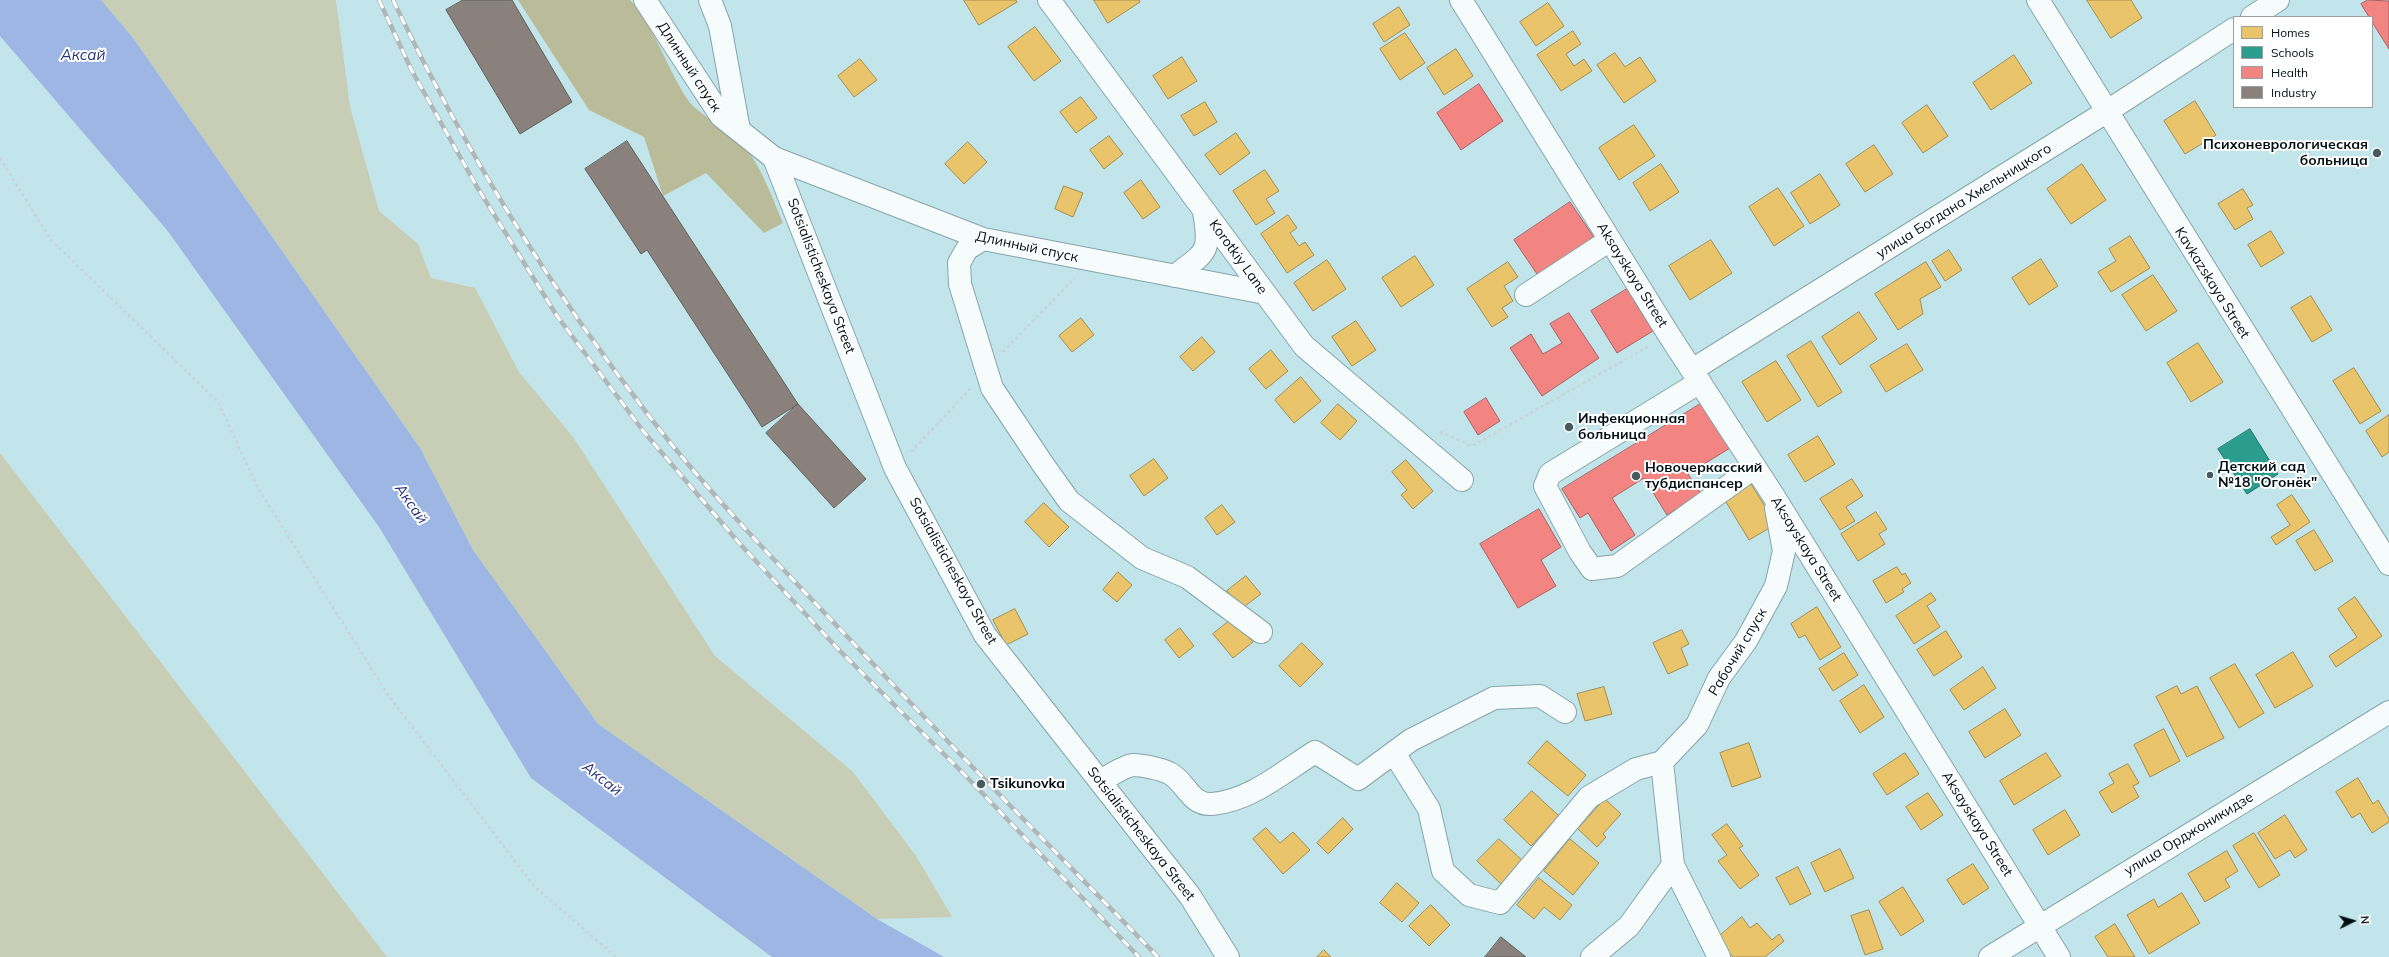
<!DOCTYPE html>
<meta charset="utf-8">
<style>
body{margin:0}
#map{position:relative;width:2389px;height:957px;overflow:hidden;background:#c2e4eb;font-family:Mulish,sans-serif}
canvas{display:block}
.legend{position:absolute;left:2233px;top:16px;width:140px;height:92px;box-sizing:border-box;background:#fff;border:1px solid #999fa1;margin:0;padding:5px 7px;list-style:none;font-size:12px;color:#000f14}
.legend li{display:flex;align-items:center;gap:8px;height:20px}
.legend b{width:20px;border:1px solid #999fa1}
.north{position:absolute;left:2333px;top:901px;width:40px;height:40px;-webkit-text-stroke:3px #fff;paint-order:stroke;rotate:85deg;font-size:11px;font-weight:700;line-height:16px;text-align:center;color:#000f14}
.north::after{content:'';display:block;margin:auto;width:14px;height:18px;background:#000f14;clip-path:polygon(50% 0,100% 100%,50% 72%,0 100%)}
</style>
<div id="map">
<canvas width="2389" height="957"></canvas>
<ul class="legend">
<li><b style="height:11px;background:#e9c46a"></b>Homes</li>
<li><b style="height:11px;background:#2a9d8f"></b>Schools</li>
<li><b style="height:11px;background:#f28482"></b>Health</li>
<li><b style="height:11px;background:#8a817c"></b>Industry</li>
</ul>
<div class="north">N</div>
</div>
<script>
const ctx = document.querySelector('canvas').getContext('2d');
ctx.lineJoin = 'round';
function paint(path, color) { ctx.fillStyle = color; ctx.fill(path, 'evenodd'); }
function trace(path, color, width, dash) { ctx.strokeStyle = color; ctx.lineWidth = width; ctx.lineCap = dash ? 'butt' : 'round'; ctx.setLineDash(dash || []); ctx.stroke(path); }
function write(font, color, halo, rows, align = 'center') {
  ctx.font = font + ' Mulish,sans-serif'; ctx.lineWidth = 4; ctx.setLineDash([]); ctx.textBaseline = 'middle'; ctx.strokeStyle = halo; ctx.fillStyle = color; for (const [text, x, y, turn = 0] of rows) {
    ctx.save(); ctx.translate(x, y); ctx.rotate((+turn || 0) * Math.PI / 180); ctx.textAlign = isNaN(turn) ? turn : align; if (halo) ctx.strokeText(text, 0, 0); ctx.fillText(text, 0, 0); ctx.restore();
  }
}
const green = new Path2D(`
 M101,0H336L350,107L379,211L418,244L431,278L475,288L519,372L573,437L715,656L853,772L916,856L952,917L877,919L598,724L473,550L420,448L133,38Z
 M0,453L387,957H0Z`);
const forest = new Path2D(`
 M518,0H630C654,24 667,70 688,100C697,114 726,127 739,140C759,160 772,197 783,223L764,233L706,173L663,196L644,137L589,110Z`);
const water = new Path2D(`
 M0,0H101L133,38L420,448L473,550L598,724L877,919L944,957H772L531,778L379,527L167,230L0,36Z`);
const homes = new Path2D(`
 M964,0H1016L1017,2L979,25Z
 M1094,0H1139L1140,2L1108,23Z
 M2087,0H2131L2142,18L2111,38Z
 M1548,3L1564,26L1536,46L1520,22Z
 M1399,7L1410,25L1384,42L1373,24Z
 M1035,27L1061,61L1034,81L1008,47Z
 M1573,31L1581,44L1566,54L1574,66L1584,59L1592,71L1561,91L1537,55Z
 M1405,33L1425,63L1400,80L1380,49Z
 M1456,49L1473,76L1444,95L1427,68Z
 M1615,53L1625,67L1640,57L1656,81L1624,103L1597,65Z
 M2014,55L2032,83L1991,110L1973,83Z
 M1182,57L1197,81L1168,99L1153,76Z
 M860,59L877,80L854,97L838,76Z
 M1081,97L1097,118L1076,133L1060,112Z
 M2195,101L2216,135L2185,154L2164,121Z
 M1205,102L1217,122L1194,136L1181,116Z
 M1927,105L1948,136L1923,153L1902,123Z
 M1634,125L1655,156L1619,180L1599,148Z
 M1236,133L1250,153L1220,175L1205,155Z
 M1109,136L1123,154L1104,169L1090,150Z
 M968,142L987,162L964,184L945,164Z
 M1874,145L1893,174L1865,192L1846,164Z
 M1661,164L1679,192L1650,211L1633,183Z
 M2082,164L2106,200L2071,224L2047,189Z
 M1265,170L1279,191L1266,199L1275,213L1256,225L1233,191Z
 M1820,174L1840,205L1810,224L1791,193Z
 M1141,180L1160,207L1143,219L1124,193Z
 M1064,186L1083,193L1073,217L1055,209Z
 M1778,188L1804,226L1774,246L1749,207Z
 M2243,189L2253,205L2247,208L2253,219L2235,230L2218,204Z
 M1288,215L1297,228L1290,233L1299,246L1305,242L1314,255L1287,273L1261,234Z
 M2271,231L2284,253L2261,267L2248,245Z
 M2130,236L2150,268L2111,292L2098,272L2116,261L2109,249Z
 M1711,240L1732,273L1690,300L1669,266Z
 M1949,250L1962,270L1945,281L1932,261Z
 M1415,256L1434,285L1401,307L1382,278Z
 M2041,259L2058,286L2029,305L2012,278Z
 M1327,260L1346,289L1313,311L1294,283Z
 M1508,262L1518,277L1504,286L1513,301L1502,308L1508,317L1492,327L1467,289Z
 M1926,262L1941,287L1920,299L1923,314L1898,330L1875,294Z
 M2153,275L2177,311L2146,331L2122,295Z
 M2311,296L2332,330L2312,342L2291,308Z
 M1859,312L1877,339L1840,365L1822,337Z
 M1081,318L1094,335L1072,352L1059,336Z
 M1356,321L1376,350L1352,366L1332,337Z
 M1202,337L1215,352L1193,371L1180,357Z
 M1811,341L1842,392L1818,407L1787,356Z
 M2198,343L2223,382L2191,402L2167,363Z
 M1907,344L1923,370L1886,392L1870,366Z
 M1271,350L1288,371L1266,389L1249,369Z
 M1776,361L1801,400L1767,422L1742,382Z
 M2354,368L2381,411L2360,424L2333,381Z
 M1301,377L1321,401L1294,423L1275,400Z
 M1338,404L1357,421L1340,440L1321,423Z
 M2389,415V452L2382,457L2366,431Z
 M1818,436L1835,464L1805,482L1788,455Z
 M1154,459L1168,478L1144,496L1130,476Z
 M1406,460L1433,491L1413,509L1401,495L1407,490L1392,472Z
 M1852,479L1863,496L1846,507L1855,521L1840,530L1820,499Z
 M1749,481L1776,524L1749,540L1723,497Z
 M2292,495L2310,522L2276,545L2271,537L2290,525L2277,505Z
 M1044,503L1069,527L1049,547L1025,522Z
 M1222,505L1235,522L1217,535L1205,518Z
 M1876,512L1887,529L1879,534L1885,544L1858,561L1841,534Z
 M2314,530L2333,561L2315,571L2296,541Z
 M1897,567L1902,575L1905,573L1911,583L1902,589L1904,592L1886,603L1873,581Z
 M1118,572L1132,585L1117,602L1103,590Z
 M1246,576L1261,594L1241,609L1227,591Z
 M1931,593L1936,600L1927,606L1940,627L1914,644L1896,616Z
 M2355,597L2382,636L2336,667L2329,656L2357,637L2338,609Z
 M1817,607L1841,647L1820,660L1805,635L1799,638L1791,624Z
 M1015,609L1028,634L1006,645L993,620Z
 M1233,618L1253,642L1233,658L1213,634Z
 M1180,628L1194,646L1179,658L1165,640Z
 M1682,630L1689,644L1681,648L1688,665L1668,674L1653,643Z
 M1946,631L1962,657L1934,676L1917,650Z
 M1302,643L1323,664L1300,687L1279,666Z
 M2293,652L2313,686L2275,708L2256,675Z
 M1844,653L1858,675L1833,691L1819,669Z
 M2235,664L2264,713L2239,728L2210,678Z
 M1983,667L1996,688L1964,710L1950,690Z
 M1864,685L1884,717L1860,733L1840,701Z
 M2177,686L2181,694L2197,686L2224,738L2187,757L2156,697Z
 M1604,687L1612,714L1585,721L1577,694Z
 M2005,709L2021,735L1985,758L1969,732Z
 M2164,729L2180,761L2150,777L2134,745Z
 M1547,741L1586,775L1568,796L1528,763Z
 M1749,743L1761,777L1732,787L1720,753Z
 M1905,753L1919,774L1887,795L1873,774Z
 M2046,753L2061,776L2014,805L2000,781Z
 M2128,764L2139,783L2133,786L2139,797L2112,813L2099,792L2114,783L2109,774Z
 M2358,778L2373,804L2378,800L2389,819V822L2372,833L2360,813L2352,818L2336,792Z
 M1532,791L1559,816L1531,846L1504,820Z
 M1928,793L1943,815L1921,830L1906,807Z
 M1605,799L1621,814L1603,834L1606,837L1597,847L1578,829Z
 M2065,810L2080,835L2048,855L2033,830Z
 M2285,815L2307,850L2295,858L2290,850L2275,859L2258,833Z
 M1343,818L1353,829L1328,854L1317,843Z
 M1727,824L1743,846L1739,848L1759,875L1740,889L1718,861L1727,855L1712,835Z
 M1266,828L1280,843L1293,832L1310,850L1283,874L1253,839Z
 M2254,833L2280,875L2259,888L2233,846Z
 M1499,839L1524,862L1502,885L1477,861Z
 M1570,839L1599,863L1573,895L1544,871Z
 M1840,849L1854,878L1825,892L1811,863Z
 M2227,851L2238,871L2225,879L2230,887L2205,902L2188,874Z
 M1973,864L1989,888L1963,905L1947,880Z
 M1798,867L1811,894L1790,905L1776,878Z
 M1539,878L1572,905L1560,920L1544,907L1534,919L1517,905Z
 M1397,883L1419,903L1402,922L1380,903Z
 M1903,887L1924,921L1901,936L1879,902Z
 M2182,893L2200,923L2149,954L2127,915L2154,899L2158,907Z
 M1431,905L1450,925L1429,946L1409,926Z
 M1869,910L1883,949L1865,955L1851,916Z
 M1742,917L1750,928L1757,923L1772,940L1779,934L1784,941L1765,957H1733L1717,938Z
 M2115,924L2135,957H2108L2095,937Z
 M1324,950L1331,957H1317Z`);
const schools = new Path2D(`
 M2250,429L2278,474L2247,494L2218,449Z`);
const health = new Path2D(`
 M2368,0L2389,1V49L2372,22V17H2369L2361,4Z
 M1479,84L1503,121L1461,150L1437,113Z
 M1570,202L1595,239L1539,277L1514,240Z
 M1627,289L1653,331L1617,353L1591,311Z
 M1569,313L1599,358L1542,396L1510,348L1531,334L1543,354L1562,343L1550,324Z
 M1486,398L1500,421L1478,435L1464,412Z
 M1702,403L1730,448L1688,474L1701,494L1667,515L1644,478L1612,498L1635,535L1611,551L1588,513L1580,518L1562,489Z
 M1539,509L1561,547L1541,560L1556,586L1518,608L1480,544Z`);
const industry = new Path2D(`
 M463,0H512L572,102L520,134L446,10Z
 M627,141L798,404L762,427L647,250L641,254L585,169Z
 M798,404L866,479L834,508L766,433Z
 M1501,937L1526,957H1485Z`);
const path = new Path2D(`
 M0,158L51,240L218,402L258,488L388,695L534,886L616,957
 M1003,352L1075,278
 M1440,432L1472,446L1651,345
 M911,452L971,388`);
const minor = new Path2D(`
 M645,0L721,116L774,158L983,239L1265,293
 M710,0L720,26L739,130
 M1049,0L1304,346L1462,480
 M1461,0L1669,335L1773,495L2059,957
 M2038,0L2389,564
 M2252,17L2278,0
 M774,158L895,468L985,635L1190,896L1228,957
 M983,239L967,249L959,263L960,284L992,388L1042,463L1069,501L1142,558L1187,577L1261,632
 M1175,276C1207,251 1211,253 1204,212
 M1526,295L1610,240
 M1692,370L2106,112L2234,29
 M1700,382L1550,474L1545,486L1580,552L1592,569L1617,566L1755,467
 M1394,753L1429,809L1443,871L1469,895L1500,903L1589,797L1636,769L1662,762
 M1100,781C1109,777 1123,766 1133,765C1142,765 1161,769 1169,773C1186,781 1190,806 1212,804C1250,801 1283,772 1315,752L1358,779L1411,740L1494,698L1540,696L1565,712
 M1673,865L1719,957
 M1592,957L1629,926L1673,865L1662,762L1697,725L1719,678L1746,641L1776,586L1784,551L1776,508
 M1990,957L2389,712`);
const rail = new Path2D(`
 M379,0L412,71L477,187L557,316L644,432L740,544L841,652L962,772L1139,957
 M393,0C464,150 551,290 653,421C710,494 775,561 839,628C944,739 1052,848 1158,957`);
const markers = [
 [2377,153,5,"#445a5f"],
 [1569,427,5,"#445a5f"],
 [2210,475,4,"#445a5f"],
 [1636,476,5,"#445a5f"],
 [981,784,5,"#445a5f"]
];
const streetNames = [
 ["Длинный спуск",689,67,57],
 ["улица Богдана Хмельницкого",1964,201,-32],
 ["Длинный спуск",1027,247,12],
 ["Korotkiy Lane",1238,257,54],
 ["Aksayskaya Street",1632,275,58],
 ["Sotsialisticheskaya Street",821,276,69],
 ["Kavkazskaya Street",2212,283,58],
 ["Aksayskaya Street",1806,549,58],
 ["Sotsialisticheskaya Street",953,571,61],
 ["Рабочий спуск",1738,652,-59],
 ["Aksayskaya Street",1977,824,58],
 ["Sotsialisticheskaya Street",1141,834,52],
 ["улица Орджоникидзе",2189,834,-31]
];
const poiNames = [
 ["Психоневрологическая",2368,145,"right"],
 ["больница",2368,161,"right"],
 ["Инфекционная",1578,419],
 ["больница",1578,435],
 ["Детский сад",2218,467],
 ["№18 \"Огонёк\"",2218,483],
 ["Новочеркасский",1645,468],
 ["тубдиспансер",1645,484],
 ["Tsikunovka",990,784]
];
const waterNames = [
 ["Аксай",83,55],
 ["Аксай",411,504,55],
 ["Аксай",602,779,38]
];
paint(green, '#c8cdb5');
paint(forest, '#babc99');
paint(water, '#9eb6e3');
paint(homes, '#e9c46a');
trace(homes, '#a38e50', 1);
paint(schools, '#2a9d8f');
trace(schools, '#1d726a', 1);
paint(health, '#f28482');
trace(health, '#a96161', 1);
paint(industry, '#8a817c');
trace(industry, '#615f5d', 1);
trace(minor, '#87a5ab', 24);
trace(path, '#cad4d7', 2.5, [3, 3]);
trace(minor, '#f6fbfc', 22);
trace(rail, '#afb7b9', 4.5);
trace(rail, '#fff', 3, [9]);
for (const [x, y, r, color] of markers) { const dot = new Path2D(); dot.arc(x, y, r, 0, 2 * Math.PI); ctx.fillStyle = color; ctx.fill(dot); trace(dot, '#fff', 1.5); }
write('14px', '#000f14', '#fff', streetNames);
write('bold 14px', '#000f14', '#fff', poiNames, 'left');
write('italic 15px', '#26337b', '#fff', waterNames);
</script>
